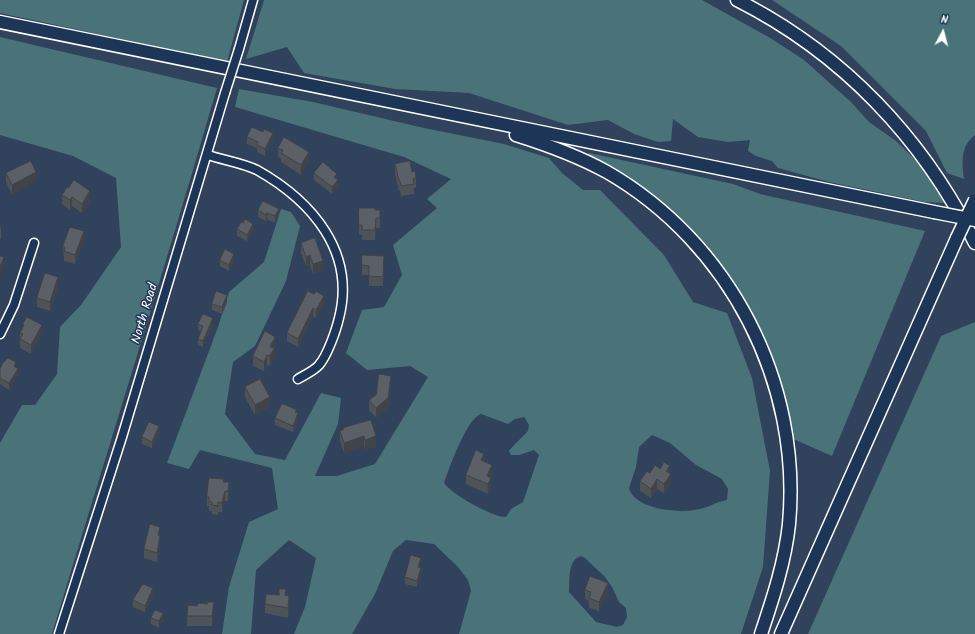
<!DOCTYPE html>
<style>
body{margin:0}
#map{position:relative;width:975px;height:634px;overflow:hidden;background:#30425c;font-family:Kalam,sans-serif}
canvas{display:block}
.north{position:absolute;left:923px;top:12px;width:40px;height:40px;-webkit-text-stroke:3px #1d3557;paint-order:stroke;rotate:7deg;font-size:11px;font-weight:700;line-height:16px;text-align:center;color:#fff}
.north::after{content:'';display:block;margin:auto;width:14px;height:18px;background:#fff;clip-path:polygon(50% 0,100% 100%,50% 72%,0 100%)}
</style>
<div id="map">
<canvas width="975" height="634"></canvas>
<div class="north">N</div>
</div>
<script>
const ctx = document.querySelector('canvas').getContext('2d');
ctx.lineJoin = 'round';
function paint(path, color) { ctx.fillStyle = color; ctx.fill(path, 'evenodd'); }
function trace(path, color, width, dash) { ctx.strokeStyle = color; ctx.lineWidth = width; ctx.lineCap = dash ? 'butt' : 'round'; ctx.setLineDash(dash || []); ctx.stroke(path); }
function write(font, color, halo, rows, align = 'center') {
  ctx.font = font + ' Kalam,sans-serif'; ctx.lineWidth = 3; ctx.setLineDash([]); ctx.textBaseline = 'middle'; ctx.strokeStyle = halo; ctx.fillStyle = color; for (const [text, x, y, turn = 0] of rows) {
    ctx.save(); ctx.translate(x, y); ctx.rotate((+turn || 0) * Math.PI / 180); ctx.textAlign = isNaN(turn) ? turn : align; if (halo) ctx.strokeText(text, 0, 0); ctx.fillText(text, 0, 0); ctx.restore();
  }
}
const green = new Path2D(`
 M0,0H244L227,62L0,13Z
 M264,0H702L772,39L804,60L851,102L869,122L896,141L929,173L946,203L924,202L829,182L778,168L772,161L756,156L748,151L750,140L728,142L698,137L673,119L671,141L658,142L634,134L608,120L568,125L469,93L395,89L304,73L287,47L246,59Z
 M772,0H975V135C960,147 962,162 964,179L947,173L926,131L841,46Z
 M0,37L217,88C164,271 107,452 52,634H0V443L22,405H35L57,374L60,327L81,305L121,247L116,178L73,156L0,135Z
 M239,89L313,102L424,128L504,144L549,158L562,173L583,190H600L664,255L693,302L727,313L752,378L770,471L763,567L741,634H459L471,591L468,580L458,567L434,544L406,540L393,551L375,594L352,634H294L305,607L316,558L289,540L256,570L251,634H222L229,587L249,522L278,509L272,468L200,450L189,469L167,463L218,327L229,292L264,262L281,209L291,212L300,226L286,281L255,346L233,362L225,414L255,454L285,460L321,393L341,398L338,424L315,476H337L375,464L428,377L410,366L367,370L346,353L362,310L384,307L402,275L393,245L437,208L427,199L451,179L404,157L235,107ZM481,414L508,424L515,419L524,417L529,425L528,431C522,438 514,444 509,451L511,455H519L534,450L539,455L523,502L511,509L506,517C493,518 450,493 444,483C449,468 467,418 481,414ZM652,435L670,443L696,465L722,479L728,489L727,500C715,502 706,509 694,510C677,513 634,509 629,488L636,467L639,447ZM581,556L585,558L605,577L612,587L619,602L626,608L627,617L623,625L617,627L596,622L569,592C570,581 567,560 581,556Z
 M589,153L733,184L760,194L925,231L832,456L791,438L776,371L762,335L717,259L697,238L587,157Z
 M975,322V634H808L941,336Z`);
const minor = new Path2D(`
 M239,49L253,0
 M208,155C223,160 243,163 257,170C312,201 356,252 339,318C336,331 327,356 319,365C314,371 304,375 298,379
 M0,334L14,305L34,243
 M59,634L122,437L225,93`);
const highway = new Path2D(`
 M737,0C842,53 923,138 975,243
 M0,22L934,212
 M516,135C548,145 578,156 607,172C730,243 802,383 789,524C785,562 773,598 761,634
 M781,634L957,238`);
const minorBridge = new Path2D(`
 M225,93L239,49`);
const highwayBridge = new Path2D(`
 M934,212L975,220
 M957,238L975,200`);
const wall = new Path2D(`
 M247,137L273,139L265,156L257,152V148L247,144Z
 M278,148L309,161L301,175L281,162V159L278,157Z
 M395,164L412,172L416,178V188H414V194L401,196L400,191H399L395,173Z
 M6,173L36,181L12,195L6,182Z
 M314,173L337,179L338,187L332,194L314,180Z
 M62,195L90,201L82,213L72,206L70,210L62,204Z
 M359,208L375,210H380V228H376L375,240H362V235H359Z
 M258,210L279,215L275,223L267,219L266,221L258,217Z
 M0,224L1,229V239H0Z
 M237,229L253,230L247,241L237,236Z
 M84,241L75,264L64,261L63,246Z
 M301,243L323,270L313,274L310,265L306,266L301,253Z
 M220,260H234L229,271L220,266Z
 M362,265L384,266L383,286H369V275H362Z
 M58,287L50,311L37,307V298Z
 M308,291L324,304L316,318L313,316L298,347L287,341V333Z
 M227,302L222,314L212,310V304Z
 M23,324L42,334L31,354L20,348V333L23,327Z
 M198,324L213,325L203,347L198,345V339L201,331L198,330Z
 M275,346L274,350V358L270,366L267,365L264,371L253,366V356Z
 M16,367L18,375L9,390L0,384V369Z
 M391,386L388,407L376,418L369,410V400Z
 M245,387L270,407L255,415L245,397Z
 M297,413L298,420L293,432L275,425V418Z
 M371,420L376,446L365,450L364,446L344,453L340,441V431L343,430V428Z
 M159,433L152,448L142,444V437Z
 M484,462L492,475L491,479V487L488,494L466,484V475Z
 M660,469L670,473L671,483L664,493L657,489L651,498L640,491V481Z
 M224,482L229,492L228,501H225L222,512H218V515L212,514V511H209V506H207V496Z
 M160,527V546L157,562L144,558V549Z
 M421,564L420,567L421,574L417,587L405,584V577Z
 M585,590L608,592L599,611L589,608V601L585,599Z
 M153,595L145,612L133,607V600Z
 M286,595L289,605L288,618L265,613V604Z
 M214,612L212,626H187V616Z
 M151,618L163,620L159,628L151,624Z`);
const shadedWall = new Path2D(`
 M273,133V139L265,156V149Z
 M309,152V161L301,175V165Z
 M36,172V181L12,195V185Z
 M337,174V180L334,177Z
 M338,180V187L332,194V187Z
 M90,191V201L82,213V204Z
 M72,197V206L70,210V200Z
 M279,209V215L275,223V216Z
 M267,213V219L266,221V215Z
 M376,218V228L375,240V230Z
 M253,224V230L247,241V235Z
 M84,231V241L75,264V255Z
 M234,254V260L229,271V265Z
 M310,255V265L306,266V257Z
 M384,256V266L383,286V277Z
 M4,257V267L0,277V267Z
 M323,261V270L313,274V264Z
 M58,277V287L50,311V302Z
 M227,295V302L222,314V307Z
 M324,296V304L316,318V310Z
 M313,308V316L298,347V339Z
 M213,318V325L203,347V341Z
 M42,325V334L31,354V345Z
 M275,337V346L274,350V358L270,366V347Z
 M267,355V365L264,371V362Z
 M18,369V375L9,390V383Z
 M391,376V386L388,407L376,418V408Z
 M270,397V407L255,415V405Z
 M298,413V420L293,432V426Z
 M159,426V433L152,448V442Z
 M364,436V446L344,453V443Z
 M376,436V446L365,450V440Z
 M484,454V464L481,460Z
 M492,465V475L491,479V487L488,494L487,476Z
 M670,466V475L671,474V483L664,493V484L666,471Z
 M657,479V489L651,498V489Z
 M229,482V492L228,501V491Z
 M225,491V501L222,512V503Z
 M160,527V546L157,562L158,535Z
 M421,558V564L418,573V567Z
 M421,568V574L417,587V581Z
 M608,583V592L599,611V602Z
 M153,588V595L145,612V606Z
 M289,596V605L288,618V608Z
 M214,602V612L212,626V616Z
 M163,613V620L159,628V621Z`);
const building = new Path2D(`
 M252,127L263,132L264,129L273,133L265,149L257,145L258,142L247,137Z
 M284,137L309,152L301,165L281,153L283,150L278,148Z
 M31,161L36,172L12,185L6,173Z
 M410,161L412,172L415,171L416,178L413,179L414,184L401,186L400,181H399L395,164Z
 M323,162L337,174L334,177L338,180L332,187L314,173Z
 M74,180L90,191L82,204L72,197L70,200L62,195L67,187L68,188Z
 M263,201L279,209L275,216L267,213L266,215L258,210Z
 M359,208H375V210H380V218H376L375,230H362V225H359Z
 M245,219L253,224L247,235L237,229L241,222L243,223Z
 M70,227L84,231L75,255L64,251L65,247L63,246Z
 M315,238L323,261L313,264L310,255L306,257L301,243Z
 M225,249L234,254L229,265L220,260Z
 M362,255L384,256L383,277L369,276V266L362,265Z
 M0,256L4,257L0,267Z
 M45,273L58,277L50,302L37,298Z
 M216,291L227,295L222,307L212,304Z
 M308,291L314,294L316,291L324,296L316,310L313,308L298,339L287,333Z
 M203,314L213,318L203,341L198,339L203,326L198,324Z
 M27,317L42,325L31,345L20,339L23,334L20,333L24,325L23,324Z
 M265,331L275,337L270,347L274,348L270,356L267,355L264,362L253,356Z
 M8,358L16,362L14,366L18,369L9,383L0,378V369L2,364Z
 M379,374L391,376L388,398L376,408L369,400L376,395Z
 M260,379L270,397L255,405L245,387Z
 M284,404L297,410L295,412L298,413L293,426L275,418L281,405Z
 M371,420L376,436L365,440L364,436L344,443L340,431L344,429L343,428Z
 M149,422L159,426L152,442L142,437Z
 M476,450L484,454L481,460L492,465L487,476L491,478L488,484L466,475Z
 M664,462L670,466L666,471L671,474L664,484L657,479L651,489L640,481L647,471L650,473L655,465L660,469Z
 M209,478L224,479L223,482H229L228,491H225L222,503L218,502V506L212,505V502L209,501V497L207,496Z
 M150,524L160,527L158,535L160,536L157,553L144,549Z
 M411,555L421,558L418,567L421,568L417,581L405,577Z
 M590,576L608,583L599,602L589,598L591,592L585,590Z
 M143,584L153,588L145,606L133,600Z
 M279,589H286L285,595L289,596L288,608L265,604L266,594L279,595Z
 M207,602H214L212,616H187L188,605L197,606L198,603L207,604Z
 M155,610L163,613L159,621L151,618Z`);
const streetNames = [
 ["North Road",146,314,-73]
];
paint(green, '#497378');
trace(minor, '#fff', 11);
trace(highway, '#fff', 15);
trace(minor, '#1d3557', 8);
trace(highway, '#1d3557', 12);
trace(minorBridge, '#fff', 11, []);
trace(highwayBridge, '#fff', 15, []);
trace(minorBridge, '#1d3557', 8);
trace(highwayBridge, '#1d3557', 12);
paint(wall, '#4e5358');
paint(shadedWall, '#404347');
paint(building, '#5b6066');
trace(building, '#404347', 1);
write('13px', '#fff', '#1d3557', streetNames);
</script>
